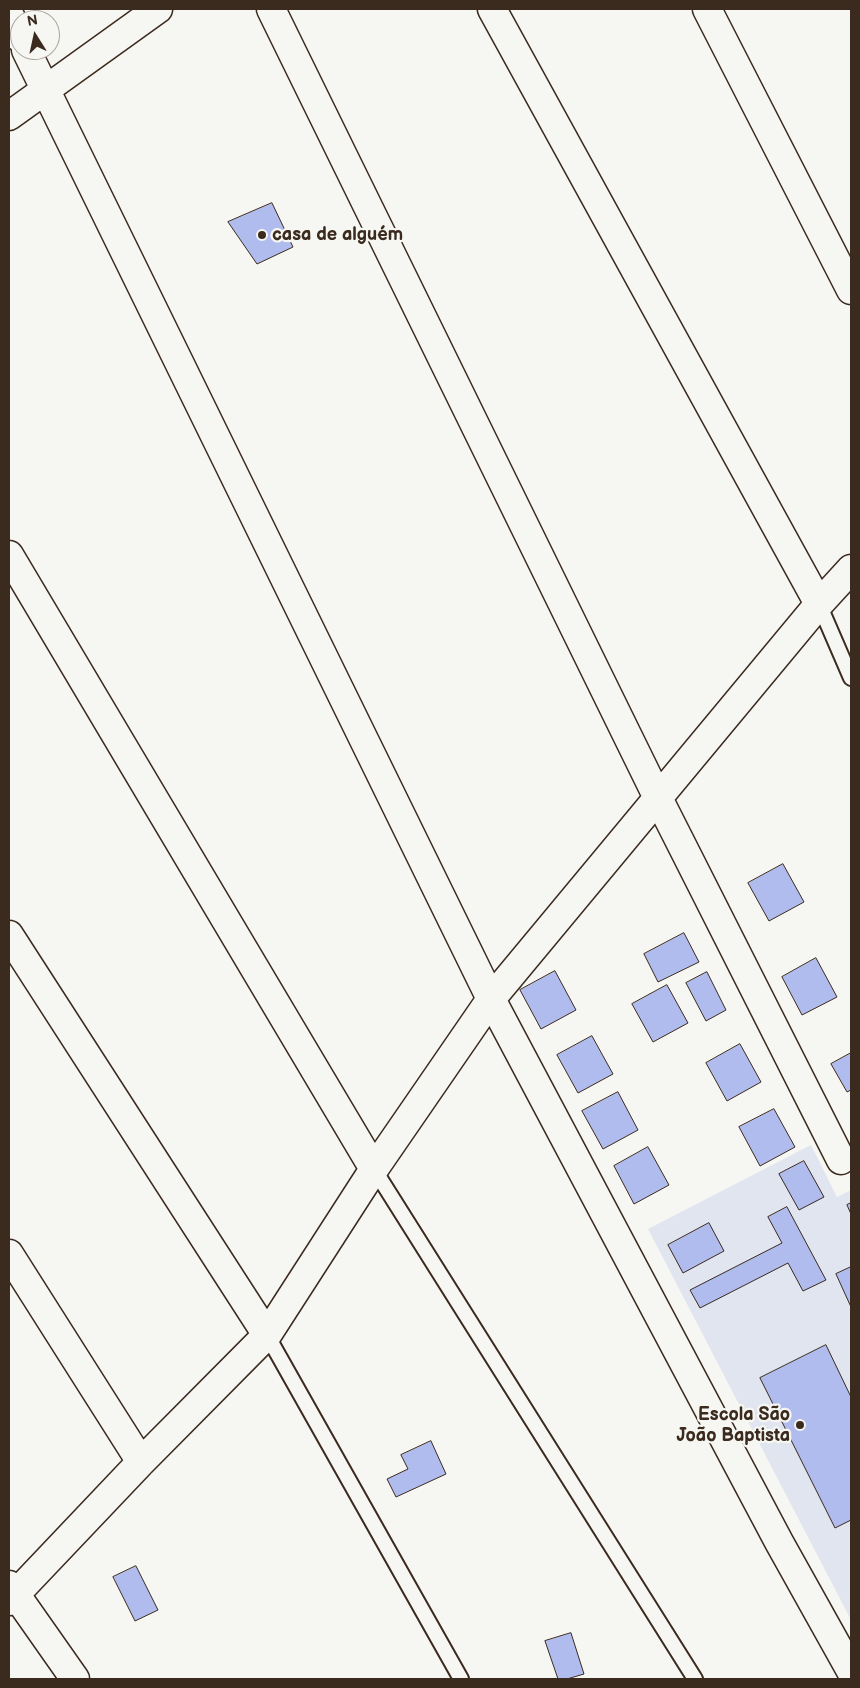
<!DOCTYPE html>
<meta charset="utf-8">
<style>
body{margin:0}
#map{position:relative;width:860px;height:1688px;overflow:hidden;background:#f6f6f2;font-family:"Balsamiq Sans",sans-serif}
canvas{display:block}
.frame{position:absolute;inset:0;border:10px solid #3b2a1e;pointer-events:none}
.north{position:absolute;left:10px;top:10px;width:50px;height:50px;box-sizing:border-box;background:#f6f6f2;border:1px solid #aba49d;border-radius:50%;rotate:350deg;font-size:14px;font-weight:700;line-height:20px;text-align:center;color:#3b2a1e}
.north::after{content:'';display:block;margin:auto;width:18px;height:22px;background:#3b2a1e;clip-path:polygon(50% 0,100% 100%,50% 72%,0 100%)}
</style>
<div id="map">
<canvas width="860" height="1688"></canvas>
<div class="frame"></div>
<div class="north">N</div>
</div>
<script>
const ctx = document.querySelector('canvas').getContext('2d');
ctx.lineJoin = 'round';
function paint(path, color) { ctx.fillStyle = color; ctx.fill(path, 'evenodd'); }
function trace(path, color, width, dash) { ctx.strokeStyle = color; ctx.lineWidth = width; ctx.lineCap = dash ? 'butt' : 'round'; ctx.setLineDash(dash || []); ctx.stroke(path); }
function write(font, color, halo, rows, align = 'center') {
  ctx.font = font + ' "Balsamiq Sans",sans-serif'; ctx.lineWidth = 4.5; ctx.setLineDash([]); ctx.textBaseline = 'middle'; ctx.strokeStyle = halo; ctx.fillStyle = color; for (const [text, x, y, turn = 0] of rows) {
    ctx.save(); ctx.translate(x, y); ctx.rotate((+turn || 0) * Math.PI / 180); ctx.textAlign = isNaN(turn) ? turn : align; if (halo) ctx.strokeText(text, 0, 0); ctx.fillText(text, 0, 0); ctx.restore();
  }
}
const built = new Path2D(`
 M811,1145L837,1197L851,1190V1620L648,1229Z`);
const building = new Path2D(`
 M272,203L293,247L257,264L228,222Z
 M783,864L804,902L769,921L748,883Z
 M684,933L699,962L658,982L644,954Z
 M816,958L837,997L802,1015L782,977Z
 M555,971L576,1010L541,1029L520,990Z
 M707,972L726,1010L706,1021L686,983Z
 M667,985L688,1023L653,1042L632,1004Z
 M592,1036L613,1074L578,1093L557,1055Z
 M740,1044L761,1082L727,1101L706,1063Z
 M851,1053V1090L847,1092L831,1064Z
 M618,1092L638,1130L603,1149L582,1111Z
 M774,1109L795,1147L760,1166L739,1127Z
 M648,1147L669,1185L634,1204L614,1166Z
 M804,1161L824,1197L799,1210L779,1174Z
 M851,1203V1214L847,1205Z
 M787,1207L826,1280L803,1291L788,1263L700,1308L690,1290L782,1243L768,1217Z
 M709,1223L724,1251L683,1273L668,1245Z
 M851,1267V1307L836,1274Z
 M826,1345L851,1397V1520L835,1528L760,1378Z
 M431,1441L446,1474L396,1497L387,1479L408,1469L401,1455Z
 M136,1566L158,1610L135,1621L113,1577Z
 M571,1633L584,1674L567,1679H558L545,1641Z`);
const service = new Path2D(`
 M819,604L851,678
 M374,1169L695,1679
 M267,1335L461,1679`);
const minor = new Path2D(`
 M271,9L658,798L841,1160
 M492,9L819,604
 M707,9L851,290
 M9,14L20,38
 M26,50L491,999L779,1542L851,1671
 M9,116L158,9
 M9,555L374,1169
 M9,935L267,1335
 M9,1254L141,1462
 M9,1585L75,1679
 M9,1601L141,1462L267,1335L374,1169L491,999L819,604L851,569`);
const markers = [
 [262,235,5,"#3b2a1e"],
 [800,1425,5,"#3b2a1e"]
];
const poiNames = [
 ["casa de alguém",272,235],
 ["Escola São",790,1415,"right"],
 ["João Baptista",790,1436,"right"]
];
paint(built, '#e1e5f0');
paint(building, '#b0bced');
trace(building, '#3b2a1e', 1);
trace(service, '#3b2a1e', 18);
trace(minor, '#3b2a1e', 31);
trace(service, '#f6f6f2', 14);
trace(minor, '#f6f6f2', 28);
for (const [x, y, r, color] of markers) { const dot = new Path2D(); dot.arc(x, y, r, 0, 2 * Math.PI); ctx.fillStyle = color; ctx.fill(dot); trace(dot, '#f6f6f2', 2); }
write('bold 18px', '#3b2a1e', '#f6f6f2', poiNames, 'left');
</script>
